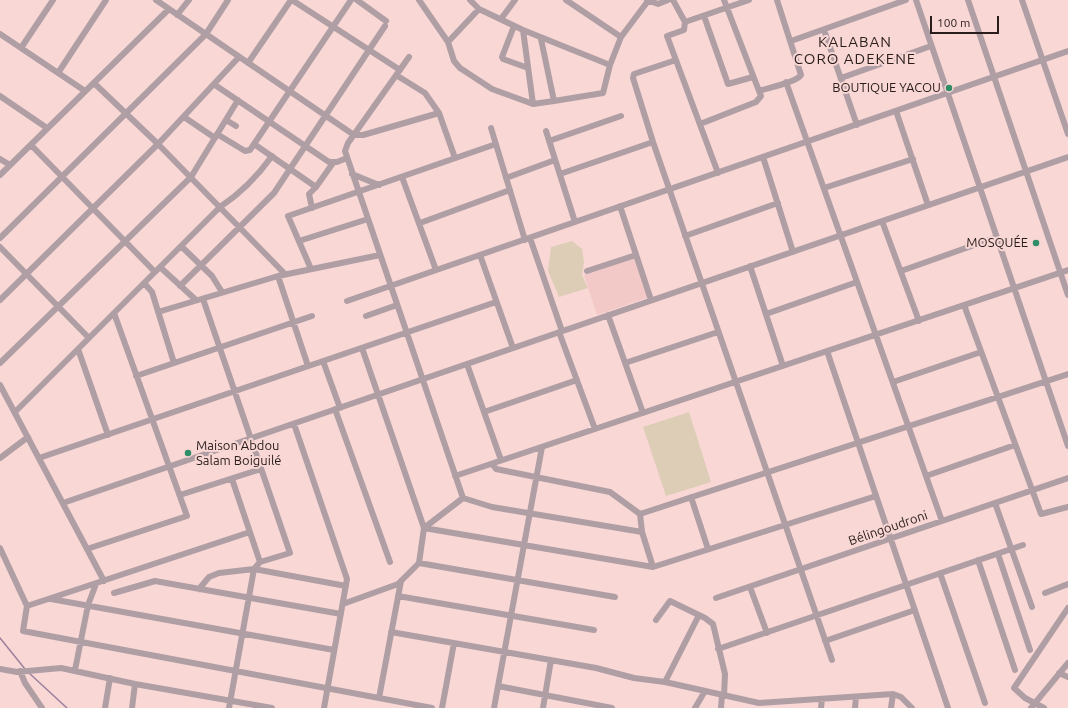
<!DOCTYPE html>
<meta charset="utf-8">
<style>
body{margin:0}
#map{position:relative;width:1068px;height:708px;overflow:hidden;background:#f8d7d5;font-family:Ubuntu,sans-serif}
canvas{display:block}
.scale{position:absolute;left:930px;top:16px;width:69px;height:18px;box-sizing:border-box;border:2px solid #291d1c;border-top:0;padding-left:5px;font-size:12px;line-height:14px;white-space:nowrap;color:#291d1c;-webkit-text-stroke:3px #f8d7d5;paint-order:stroke}
</style>
<div id="map">
<canvas width="1068" height="708"></canvas>
<div class="scale">100 m</div>
</div>
<script>
const ctx = document.querySelector('canvas').getContext('2d');
ctx.lineJoin = 'round';
function paint(path, color) { ctx.fillStyle = color; ctx.fill(path, 'evenodd'); }
function trace(path, color, width, dash) { ctx.strokeStyle = color; ctx.lineWidth = width; ctx.lineCap = dash ? 'butt' : 'round'; ctx.setLineDash(dash || []); ctx.stroke(path); }
function write(font, color, halo, rows, align = 'center') {
  ctx.font = font + ' Ubuntu,sans-serif'; ctx.lineWidth = 4; ctx.setLineDash([]); ctx.textBaseline = 'middle'; ctx.strokeStyle = halo; ctx.fillStyle = color; for (const [text, x, y, turn = 0] of rows) {
    ctx.save(); ctx.translate(x, y); ctx.rotate((+turn || 0) * Math.PI / 180); ctx.textAlign = isNaN(turn) ? turn : align; if (halo) ctx.strokeText(text, 0, 0); ctx.fillText(text, 0, 0); ctx.restore();
  }
}
const built = new Path2D(`
 M635,258L649,297L597,315L584,275Z`);
const green = new Path2D(`
 M572,241L582,249L584,262L582,275L588,288L559,297L548,271L551,247Z
 M689,412L711,482L666,496L643,427Z`);
const stream = new Path2D(`
 M0,638L25,669
 M29,673L67,708`);
const minor = new Path2D(`
 M156,0L354,135H363L439,113
 M292,0L400,70
 M357,0L386,21
 M419,0L448,42L454,61L460,68L492,89L533,104L554,101
 M470,0L479,9L523,30L610,65
 M566,0L621,37
 M647,0L658,4L668,0
 M673,0L685,22L684,30L667,36L718,173
 M724,0L759,91C768,88 797,82 801,75L777,0
 M916,0L1068,446
 M968,0L1068,295
 M1022,0L1068,134
 M177,15L189,0
 M704,16L728,84L753,77
 M501,19L515,0
 M685,22L749,0
 M514,26L502,57L503,59L528,68
 M523,30L533,104
 M824,30L857,125
 M0,34L85,91
 M541,39L554,101L603,93L610,65L621,37L648,1
 M791,41L906,0
 M448,42L479,9
 M21,48L53,0
 M409,57L348,143L345,151L463,498L492,507L642,532
 M676,60L634,74L633,78L653,142L832,660
 M248,63L291,0
 M58,73L106,0
 M396,75L425,93L439,113L455,158
 M841,78L931,46
 M786,82L942,521
 M94,83L158,144L285,274
 M215,85L329,162H337L347,158
 M0,96L47,128
 M896,111L928,205
 M184,117L215,138
 M226,120L236,126
 M700,124L756,102L761,96L759,91
 M491,128L525,240
 M546,131L575,222
 M217,134L245,151L250,150L351,0
 M549,141L621,116
 M254,144L316,187L309,194L312,208
 M31,145L155,272
 M763,157L793,252
 M0,159L10,165
 M352,174L379,185
 M560,174L653,142
 M0,175L169,9
 M402,177L436,270
 M506,178L555,160
 M316,187L333,163
 M824,188L913,159
 M620,206L651,300
 M882,221L919,321
 M420,223L510,190
 M685,236L778,203
 M0,238L206,34L228,0
 M530,238L562,331
 M299,241L368,219
 M181,246L212,276L222,292
 M0,247L89,338
 M480,255L513,348
 M750,266L783,366
 M160,267L196,300
 M311,269L288,216L496,144
 M587,271L636,255
 M901,271L997,237
 M278,276L308,366
 M144,283L152,292L174,363
 M180,286L274,193L385,26
 M0,300L158,144L239,57
 M347,301L1068,51
 M964,305L1041,514L1068,507
 M158,312L278,276L380,255
 M766,314L857,282
 M608,315L643,413
 M366,316L397,305
 M559,332L595,429
 M362,348L424,528L419,563
 M78,349L108,435
 M827,351L948,708
 M323,361L340,408
 M0,363L191,177L238,100
 M625,363L718,332
 M467,364L501,460
 M136,376L312,316
 M893,382L981,352
 M0,385L104,581
 M335,409L390,562
 M15,412L220,207C241,193 257,177 272,156
 M484,412L577,380
 M294,424L347,579L324,708
 M0,458L28,437
 M39,458L496,302
 M492,464L496,469L610,492L640,514L642,532L653,567
 M455,476L1068,270
 M926,476L1015,445
 M232,479L260,562
 M180,495L261,469
 M691,497L708,549
 M63,503L1068,157
 M995,503L1032,607
 M640,514L1068,374
 M424,528L653,567L876,496
 M424,528L463,498
 M0,548L27,606L23,631L432,708
 M87,549L187,516L114,313
 M998,554L1030,650
 M978,560L1015,670
 M940,573L985,703
 M750,587L767,633
 M199,589L209,577L219,573L254,569L260,562L290,553L203,299
 M114,593L155,581L341,614
 M1045,593L1068,584
 M398,596L594,630
 M716,598L1068,478
 M51,599L334,650
 M343,604L398,584L419,563L615,597
 M27,606L250,532
 M656,620L670,601L705,618L713,624L725,674L724,696
 M391,632L596,668L634,678L665,682L759,703L893,694L901,697L912,708
 M825,641L915,610
 M718,649L1023,545
 M0,669L17,672L61,668L135,684L272,708
 M75,670L88,605L96,584
 M20,671L25,683L42,708
 M1059,673L1068,677
 M665,682L699,615
 M498,686L612,708
 M379,698L401,581
 M105,708L110,678
 M132,708L135,684
 M229,708L254,569L346,586
 M442,708L454,643
 M494,708L542,447
 M543,708L551,660
 M695,708L705,691
 M721,708L722,695
 M821,708L822,699
 M855,708L856,697
 M891,708L893,694
 M1031,708L1068,663
 M1044,708L1025,698L1014,688L1068,608`);
const markers = [
 [949,88,4,"#2f8e67"],
 [1036,243,4,"#2f8e67"],
 [188,453,4,"#2f8e67"]
];
const poiNames = [
 ["BOUTIQUE YACOU",941,88],
 ["MOSQUÉE",1028,243],
 ["Maison Abdou",196,446,"left"],
 ["Salam Boiguilé",196,461,"left"]
];
const streetNames = [
 ["Bélingoudroni",888,528,-19]
];
const quarterNames = [
 ["KALABAN",855,42],
 ["CORO ADEKENE",855,59]
];
paint(built, '#f3c9c8');
paint(green, '#ddcdb6');
trace(stream, '#9c819e', 1.5);
trace(minor, '#b09ea5', 6);
for (const [x, y, r, color] of markers) { const dot = new Path2D(); dot.arc(x, y, r, 0, 2 * Math.PI); ctx.fillStyle = color; ctx.fill(dot); trace(dot, '#f8d7d5', 1.5); }
write('13px', '#291d1c', '#f8d7d5', poiNames, 'right');
write('13px', '#291d1c', '#f8d7d5', streetNames);
ctx.letterSpacing = '1px';
write('15px', '#291d1c', '#f8d7d5', quarterNames);
ctx.letterSpacing = '0px';
</script>
